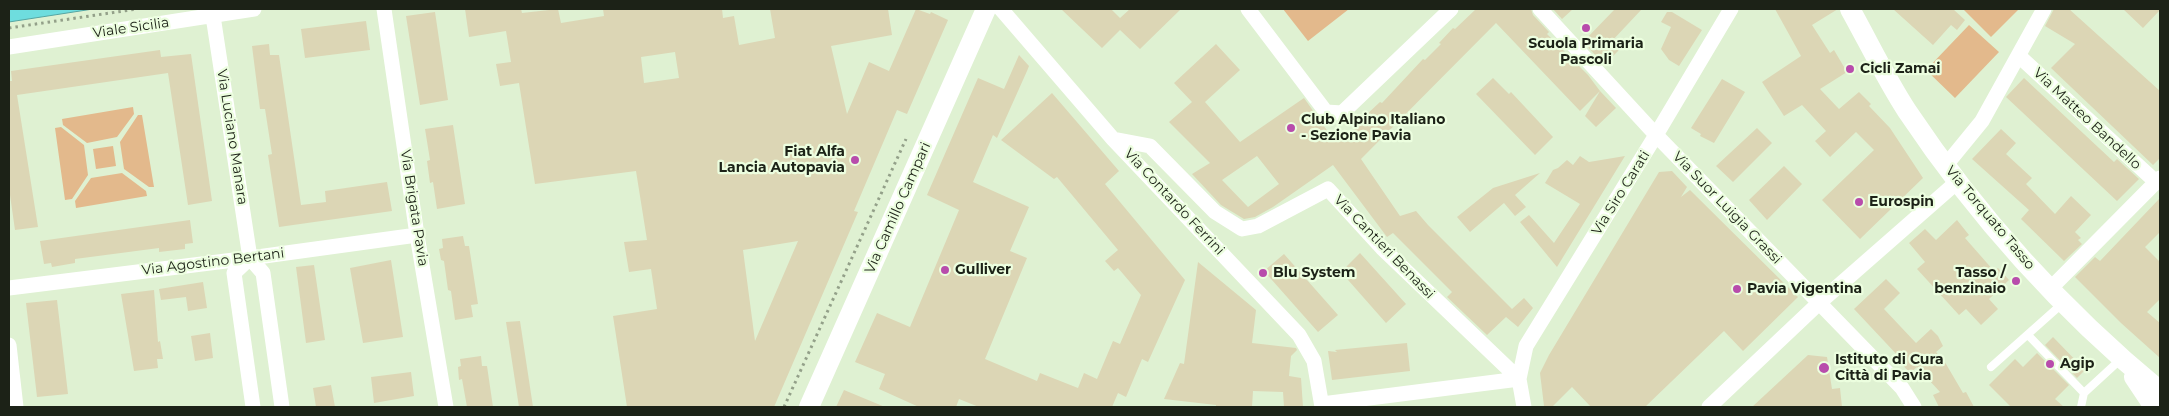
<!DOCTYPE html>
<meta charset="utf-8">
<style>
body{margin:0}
#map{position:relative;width:2169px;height:416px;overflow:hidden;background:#dff1d2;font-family:Montserrat,sans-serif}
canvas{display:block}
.frame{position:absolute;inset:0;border:10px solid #1c2217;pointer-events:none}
</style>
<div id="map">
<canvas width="2169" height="416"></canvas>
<div class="frame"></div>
</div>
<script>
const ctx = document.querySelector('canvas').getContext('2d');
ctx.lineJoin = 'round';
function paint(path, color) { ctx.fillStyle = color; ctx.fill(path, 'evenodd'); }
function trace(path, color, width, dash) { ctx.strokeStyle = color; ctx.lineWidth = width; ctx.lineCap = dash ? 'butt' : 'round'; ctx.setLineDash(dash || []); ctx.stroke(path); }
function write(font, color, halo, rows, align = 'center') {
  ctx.font = font + ' Montserrat,sans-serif'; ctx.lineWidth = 4.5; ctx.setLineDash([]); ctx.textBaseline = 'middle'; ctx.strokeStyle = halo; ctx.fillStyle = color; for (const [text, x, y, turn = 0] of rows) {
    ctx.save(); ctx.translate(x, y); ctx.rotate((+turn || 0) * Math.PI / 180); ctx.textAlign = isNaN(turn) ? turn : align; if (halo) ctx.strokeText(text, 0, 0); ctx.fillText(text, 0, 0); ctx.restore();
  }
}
const green = new Path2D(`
 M1283,9H1349L1308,41Z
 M1963,9H2019L1991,37Z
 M1969,25L1999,52L1955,98L1926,70Z
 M133,107L134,114L117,137L87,143L63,125L62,119Z
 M138,115H142L154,187H149L124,169L120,142Z
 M61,127L84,145L88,175L72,199L65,200L55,128Z
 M113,146L116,166L96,169L93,149Z
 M122,173L146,191L147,196L76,208L75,201L91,178Z`);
const water = new Path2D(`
 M9,9H93L9,22Z`);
const building = new Path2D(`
 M465,9H521L522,13L558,9L561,23L604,16L603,9H722L723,18L734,16L739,45L775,38L770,9H888L892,35L831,46L847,114L869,62L889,71L916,9L930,14L931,12L948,20L907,114L897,110L854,211L858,212L774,407H627L613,316L657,309L651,269L629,272L624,242L647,240L636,171L535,184L519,83L500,86L496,64L511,62L506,31L469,37ZM675,52L679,78L644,83L641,57ZM798,241L755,341L743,250Z
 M1061,9H1111L1120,18L1130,9H1181L1140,49L1120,30L1102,48Z
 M1476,9H1531L1533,15L1549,32L1547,34L1588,75L1600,91L1580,111L1496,23L1361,159L1400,216L1416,211L1428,225L1512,309L1524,298L1533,308L1518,327L1506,317L1487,335L1447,297L1452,292L1393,233L1387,237L1333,165L1273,207L1255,217L1244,219L1221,205L1192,174L1210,163L1169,122L1192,102L1174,83L1216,44L1240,70L1205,102L1240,142L1304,98L1331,136L1340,129L1346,138L1367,117L1365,116L1380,102L1382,103L1423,59L1425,60L1441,44L1439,43L1453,28L1455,29ZM1257,156L1279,184L1248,207L1222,180Z
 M1553,9H1573L1562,19Z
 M1615,9H1642L1611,42L1619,50L1610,59L1608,57L1602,62L1583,42Z
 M1775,9H1838L1812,25L1830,53L1834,50L1847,72L1820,89L1839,109L1859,92L1871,104L1869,106L1890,128L1923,178L1860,239L1822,200L1874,150L1856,132L1830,157L1815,141L1826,131L1802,105L1784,116L1762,82L1801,56Z
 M1893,9H1953L1965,20L1957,30L1951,25L1933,45Z
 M2054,9H2069L2160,91V158L2153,165L2051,68L2075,44L2045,26Z
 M2123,9H2160V10L2143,28Z
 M435,12L448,100L420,105L406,16Z
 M1667,12H1672L1702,30L1679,66L1669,60L1661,49L1671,27L1661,22Z
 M366,21L370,50L305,58L301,29Z
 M269,44L270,55H279L301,205L326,202L325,191L387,182L392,211L279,227L268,155L272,154L265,109H260L252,46Z
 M160,50L161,57L191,54L212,201L188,205L168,73L17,95L38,227L15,230L9,188V81H12L11,71Z
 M1019,55L1029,66L1027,71L997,138L993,135L973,182L1029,207L1010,251L1027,258L985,359L1037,381L1040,373L1078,388L1084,373L1097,379L1113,341L1120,344L1141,295L1118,268L1114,271L1105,261L1118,250L1057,177L1054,179L1001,140L1052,93L1119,171L1105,184L1185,280L1148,362L1142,359L1126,397L1118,393L1112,407H979L959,399L956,407H919L879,389L885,374L855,362L877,313L910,327L959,210L927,195L978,78L1004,89Z
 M1493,78L1509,94L1511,92L1553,137L1535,155L1476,94Z
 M2024,78L2114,162L2117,159L2139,179L2117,201L2006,97Z
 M1722,79L1745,92L1714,143L1700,136L1701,134L1691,128Z
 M1600,91L1616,108L1596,127L1585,116Z
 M453,125L465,204L437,209L433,182L430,183L427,161L430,160L425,129Z
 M1757,128L1772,143L1733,182L1716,166Z
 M2001,129L2016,143L2006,154L2032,178L2026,184L2055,214L2071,196L2091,215L2075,232L2081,238L2078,240L2082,244L2064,261L2021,219L2029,210L1972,159Z
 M1580,156L1589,162L1625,156L1557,267L1520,222L1529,215L1554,243L1580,204L1545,183L1553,170L1558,168L1567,160L1573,165Z
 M1784,166L1802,184L1767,220L1749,200Z
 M1672,171L1687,187L1681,197L1690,190L1798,297L1743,351L1724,331L1645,407H1591L1572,387L1553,406H1544L1540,373L1549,355L1659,172Z
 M1540,173L1515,195L1526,207L1515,216L1504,203L1470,232L1457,217L1493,188Z
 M2160,198V232L2145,247L2160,262V299L2147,312L2160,323V358L2121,323L2075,277L2095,257L2100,261Z
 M190,220L193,243L185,244V249L159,252V248L75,259V263L52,267L51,263L44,264L40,241Z
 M1957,220L1969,235L1965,238L1994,271L1998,268L2009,280L1989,299L1998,309L1981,325L1966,309L1959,315L1917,269L1925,262L1909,243L1925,229L1936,240Z
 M463,236L465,246H469L478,304L471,305L473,317L455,320L451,291L448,290L444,261L441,260L439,249L443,248L442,239Z
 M1360,253L1406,304L1386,323L1341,272Z
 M1284,254L1338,315L1318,332L1264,271Z
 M391,260L403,337L363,343L350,268Z
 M1198,262L1256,310L1252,343L1296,348L1297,350L1291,356L1289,376L1301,378L1303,407H1284L1283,392L1253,391L1252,407H1216V405L1164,399L1180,363L1184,364Z
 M314,265L325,340L306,343L296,267Z
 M1886,279L1900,293L1884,309L1916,343L1931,329L1938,336L1943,346L1936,352L1946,364L1963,393L1966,392L1974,407H1939L1933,395L1940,392L1917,367L1910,373L1898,360L1900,358L1854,309Z
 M203,282L207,308L188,311L186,297L161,300L159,289Z
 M154,290L158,342L160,341L163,359H157L158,368L134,371L121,294Z
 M57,300L68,394L37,397L26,303Z
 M520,321L533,407H519L506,322Z
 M210,333L213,358L195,361L191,336Z
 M2053,337L2085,370L2077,378L2045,345Z
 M1407,343L1410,371L1332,380L1328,351L1337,352L1335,350Z
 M2037,353L2069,385L2055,399L2064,407H2011L1989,385L2015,359L2023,367Z
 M1808,355L1827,357L1832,389L1840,388L1842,407H1752Z
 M481,356L482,366H487L493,407H467L462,379L459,380L458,367L461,366L460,359Z
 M411,372L414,396L374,403L371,377Z
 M331,385L335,407H316L313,388Z
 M844,390L885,407H836Z`);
const path = new Path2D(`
 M9,28L137,9
 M784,407L906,139`);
const service = new Path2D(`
 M2028,335L2084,393
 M1991,367L2063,303
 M2081,407L2084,393L2121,359`);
const minor = new Path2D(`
 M384,9L417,235L446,407
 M1001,9L1113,139L1299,335L1314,361L1322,407
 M1248,9L1326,112L1342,113L1451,9
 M1540,9L1656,135L1902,388L1914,407
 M213,16L250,258L263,273L282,407
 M9,47L254,9
 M2019,56L2156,182
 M1113,139L1150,146L1215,212L1242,229L1258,226L1328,189L1382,248L1519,379
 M1946,165L1982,121L2044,9
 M250,258L234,273L253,407
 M9,288L250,258L417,235
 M2050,289L2160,178
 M9,345L16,407
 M1519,379L1526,346L1656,135L1731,9
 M1322,404L1519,379L1524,407
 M1709,407L1819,303L1957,182`);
const tertiary = new Path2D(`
 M1850,9C1869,43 1886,79 1907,111C1977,216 2063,311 2160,391
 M2134,377L2154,407
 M809,407L986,9`);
const markers = [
 [1586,28,5,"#b84cac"],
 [1850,69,5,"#b84cac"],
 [1291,128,5,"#b84cac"],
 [855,160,5,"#b84cac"],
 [1859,202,5,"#b84cac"],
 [945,270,5,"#b84cac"],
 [1263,273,5,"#b84cac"],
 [2016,281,5,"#b84cac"],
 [1737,289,5,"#b84cac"],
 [2050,364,5,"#b84cac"],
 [1824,368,6,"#b84cac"]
];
const streetNames = [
 ["Viale Sicilia",131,28,-8],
 ["Via Matteo Bandello",2087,119,43],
 ["Via Luciano Manara",232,137,81],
 ["Via Siro Carati",1621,193,-58],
 ["Via Contardo Ferrini",1174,202,47],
 ["Via Brigata Pavia",414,208,81],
 ["Via Camillo Campari",898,208,-66],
 ["Via Suor Luigia Grassi",1727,208,46],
 ["Via Torquato Tasso",1990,218,50],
 ["Via Cantieri Benassi",1384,247,46],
 ["Via Agostino Bertani",213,262,-7]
];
const poiNames = [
 ["Scuola Primaria",1586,44,"center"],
 ["Pascoli",1586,60,"center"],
 ["Cicli Zamai",1860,69],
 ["Club Alpino Italiano",1301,120],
 ["- Sezione Pavia",1301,136],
 ["Fiat Alfa",845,152,"right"],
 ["Lancia Autopavia",845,168,"right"],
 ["Eurospin",1869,202],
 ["Gulliver",955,270],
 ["Blu System",1273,273],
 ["Tasso /",2006,273,"right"],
 ["benzinaio",2006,289,"right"],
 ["Pavia Vigentina",1747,289],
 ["Istituto di Cura",1835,360],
 ["Città di Pavia",1835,376],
 ["Agip",2060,364]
];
paint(green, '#e3b98c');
paint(water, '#6eddde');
trace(water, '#55a5a2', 1);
paint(building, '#dcd6b5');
trace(path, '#93a089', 3, [2.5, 4]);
trace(service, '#fff', 8);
trace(minor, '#fff', 15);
trace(tertiary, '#fff', 20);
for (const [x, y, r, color] of markers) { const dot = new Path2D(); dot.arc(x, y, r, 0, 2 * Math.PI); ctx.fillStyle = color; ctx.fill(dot); trace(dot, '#ecfedf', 2); }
write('14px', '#1c2217', '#ecfedf', streetNames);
write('bold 14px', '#1c2217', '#ecfedf', poiNames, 'left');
</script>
